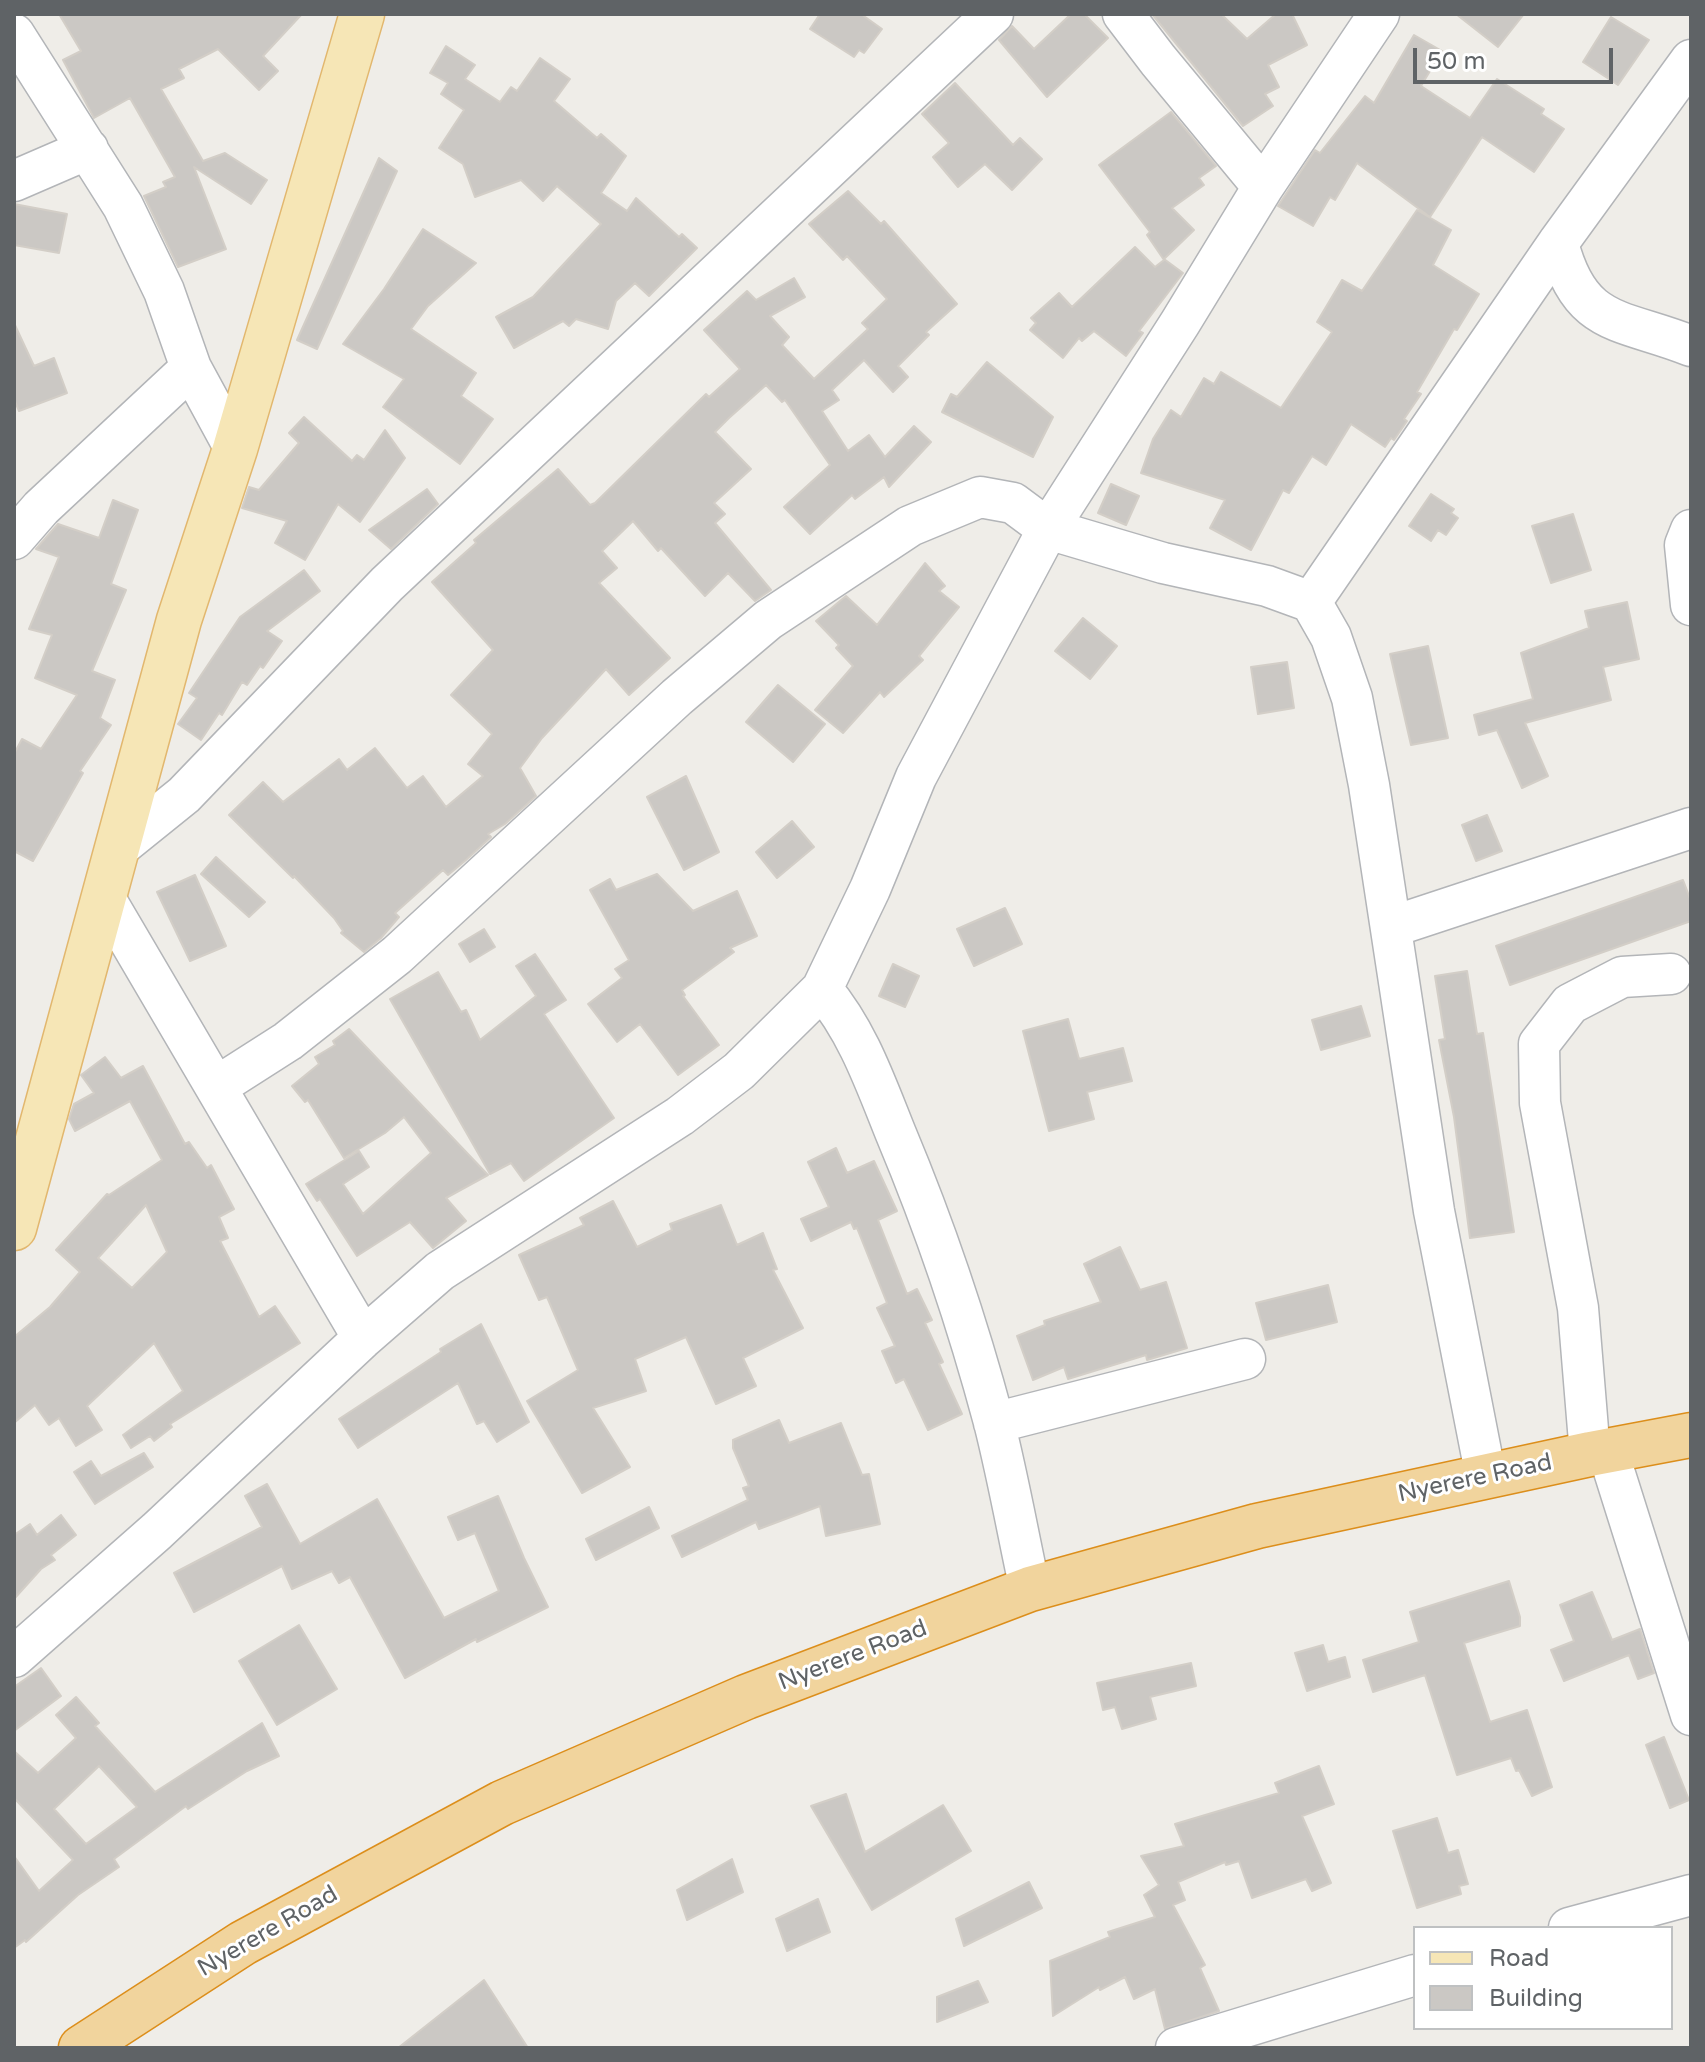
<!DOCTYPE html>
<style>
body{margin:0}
#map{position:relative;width:1705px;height:2062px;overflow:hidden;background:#efede8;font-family:"Varela Round",sans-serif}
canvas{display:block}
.frame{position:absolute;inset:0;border:16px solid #5f6366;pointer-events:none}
.legend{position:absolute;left:1413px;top:1926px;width:260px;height:104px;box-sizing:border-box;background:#fff;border:2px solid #bfc1c2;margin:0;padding:10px 14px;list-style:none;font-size:24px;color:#5f6366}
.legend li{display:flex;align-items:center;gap:16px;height:40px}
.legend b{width:40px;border:2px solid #bfc1c2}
.scale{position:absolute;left:1413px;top:48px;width:200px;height:36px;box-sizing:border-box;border:4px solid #5f6366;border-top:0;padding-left:10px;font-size:24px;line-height:28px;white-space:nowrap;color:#5f6366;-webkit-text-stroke:6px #fff;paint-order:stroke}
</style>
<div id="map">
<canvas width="1705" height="2062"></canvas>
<div class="frame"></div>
<ul class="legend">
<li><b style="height:10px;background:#f6e6b6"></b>Road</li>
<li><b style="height:22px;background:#cbc8c4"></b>Building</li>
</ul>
<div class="scale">50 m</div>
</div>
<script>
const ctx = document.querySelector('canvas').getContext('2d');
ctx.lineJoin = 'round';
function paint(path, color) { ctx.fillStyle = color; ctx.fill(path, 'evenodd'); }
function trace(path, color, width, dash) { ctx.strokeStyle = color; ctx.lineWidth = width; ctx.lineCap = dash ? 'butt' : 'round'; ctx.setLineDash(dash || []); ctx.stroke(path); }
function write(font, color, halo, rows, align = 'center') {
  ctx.font = font + ' "Varela Round",sans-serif'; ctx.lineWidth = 6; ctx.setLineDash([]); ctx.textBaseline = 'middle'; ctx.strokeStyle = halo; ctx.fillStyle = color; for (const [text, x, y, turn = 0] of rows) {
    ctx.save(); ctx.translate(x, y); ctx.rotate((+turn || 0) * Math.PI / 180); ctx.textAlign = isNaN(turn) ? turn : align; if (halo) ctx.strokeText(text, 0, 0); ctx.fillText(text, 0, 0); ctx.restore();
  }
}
const building = new Path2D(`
 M59,14H302L263,56L278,71L259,90L218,49L179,69L184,78L161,89L203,161L225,153L267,180L251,204L194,167L226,249L178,267L144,196L166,187L163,182L175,177L130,98L94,118L63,60L81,51Z
 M820,14H861L882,29L864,53L859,50L854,57L810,29Z
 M1071,14H1084L1108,38L1047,97L999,40L1012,26L1034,49Z
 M1152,14H1221L1247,39L1276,14H1292L1307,45L1268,65L1279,87L1265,94L1273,106L1243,126Z
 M1456,14H1524L1498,47Z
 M1611,17L1649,40L1618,85L1583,62Z
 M1414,35L1442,51L1421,86L1470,118L1497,79L1544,109L1541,114L1564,129L1534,172L1482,137L1430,217L1357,163L1335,200L1330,197L1313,226L1278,206L1315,150L1320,153L1365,96L1374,103Z
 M446,46L475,65L465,79L500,102L511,87L517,91L540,58L570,79L554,101L597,138L601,134L626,156L601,193L627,211L636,198L679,237L682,234L697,248L649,296L635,283L616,301L608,329L576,319L569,326L563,321L514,348L496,317L533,297L601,224L557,186L543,201L521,180L475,197L463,164L439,148L464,110L441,94L448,83L430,73Z
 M955,83L1013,145L1020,138L1042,159L1012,190L985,164L958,187L933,157L949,143L922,114Z
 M1171,112L1216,166L1199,178L1204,185L1172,208L1194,230L1164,259L1183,273L1139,331L1143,333L1126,356L1094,331L1082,341L1079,338L1063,358L1030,330L1036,323L1031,318L1059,293L1072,307L1135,247L1155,267L1164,260L1147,235L1150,232L1099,165Z
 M379,158L397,171L317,349L297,340Z
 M848,191L881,224L884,221L957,304L926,332L929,335L898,366L908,377L893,392L864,360L832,390L839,400L822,411L848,451L869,435L885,457L914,426L931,442L889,487L884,477L855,499L852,495L810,534L784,507L830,465L785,400L782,402L766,385L729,418L715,432L751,469L714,503L725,514L715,523L771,590L755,601L728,573L705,596L661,548L658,551L633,521L602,551L617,568L599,583L670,658L629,695L606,669L542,738L520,768L536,796L505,824L488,834L491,837L466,860L448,875L443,870L395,913L399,917L381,938L364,952L341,933L343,931L334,918L294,876L293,878L229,815L263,782L283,802L339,759L347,770L375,748L407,788L423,776L446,807L483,776L468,764L492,734L451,695L493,650L432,582L476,543L474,540L558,469L590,505L595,503L706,394L709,397L740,369L704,330L747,291L756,300L794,278L805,297L770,316L789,337L782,345L814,379L868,329L862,323L887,299L847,256L843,260L809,224Z
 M14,204L67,214L59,253L14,245Z
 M1417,210L1451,230L1433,265L1479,294L1457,330L1454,329L1417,392L1421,394L1404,419L1407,421L1394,440L1391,438L1385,447L1351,424L1326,465L1312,456L1289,493L1283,490L1251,550L1210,528L1225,500L1141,473L1153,439L1171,410L1181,417L1204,378L1214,384L1221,372L1281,408L1332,332L1317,322L1342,280L1362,291Z
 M423,229L476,263L428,306L411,329L476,373L461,396L493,419L460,464L383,407L404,379L343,344L384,289Z
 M14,323L34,366L54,358L67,393L19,411L14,399Z
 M987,362L1053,417L1033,457L942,412L951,394L957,397Z
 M304,417L352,461L357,455L364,460L385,430L405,458L360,522L338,504L305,560L275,543L287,521L242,508L249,487L259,490L299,443L289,433Z
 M1111,484L1139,496L1126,525L1098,513Z
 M427,489L438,504L391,549L369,530Z
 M1431,494L1454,509L1451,513L1458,518L1446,535L1438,530L1431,541L1409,526Z
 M113,500L138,510L111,584L126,590L92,671L115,680L100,718L111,725L80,771L83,773L33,861L14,851V754L22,739L41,749L77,695L35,678L52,635L29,629L59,557L36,549L58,524L99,538Z
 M1573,514L1591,570L1551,583L1532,526Z
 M925,563L945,586L939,591L959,607L919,656L923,660L884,697L880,692L843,733L815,710L853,666L836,648L839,645L816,621L846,596L877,625Z
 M304,570L320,591L267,631L282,641L263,668L260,666L247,685L242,682L222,715L219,713L201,740L178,724L197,698L189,693L240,617Z
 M1627,602L1639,659L1603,667L1611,700L1525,723L1548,776L1522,788L1497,730L1479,735L1474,715L1533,699L1521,653L1589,628L1585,611Z
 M1083,618L1117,646L1090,679L1055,651Z
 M1428,646L1448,738L1411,745L1390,654Z
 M1287,662L1294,708L1258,714L1251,667Z
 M778,685L825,724L793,762L746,722Z
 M686,776L719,852L684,870L647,797Z
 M1487,815L1502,851L1476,861L1462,825Z
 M792,821L814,847L777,878L756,852Z
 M216,857L265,902L249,917L201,874Z
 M657,874L693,911L737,891L757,936L730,948L734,952L682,990L685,995L683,996L719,1045L678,1075L640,1024L617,1042L588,1004L622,978L615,969L629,960L590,890L610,879L616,890Z
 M195,875L226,946L190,961L157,892Z
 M1683,880L1691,901V921L1510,985L1496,946Z
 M1005,908L1022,944L974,966L957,929Z
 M484,929L495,947L470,962L459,944Z
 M535,954L566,1000L544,1014L614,1118L524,1181L511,1163L490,1174L390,999L438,972L461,1012L466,1010L480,1040L536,996L516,966Z
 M893,964L919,976L905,1007L879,996Z
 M1467,971L1477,1034L1483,1033L1514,1232L1470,1238L1454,1117L1439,1040L1445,1039L1435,976Z
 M1361,1006L1370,1036L1321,1050L1312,1020Z
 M1068,1019L1079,1059L1123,1048L1132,1081L1087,1092L1094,1119L1049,1131L1023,1031Z
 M349,1029L488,1175L446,1198L466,1221L433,1248L410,1222L357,1256L320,1199L317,1201L306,1184L359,1151L369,1167L343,1184L363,1214L431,1153L404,1117L385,1133L344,1158L308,1100L305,1102L292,1086L319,1064L315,1057L335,1045L333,1041Z
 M105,1057L121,1078L143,1066L185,1144L189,1142L207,1168L211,1165L234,1209L219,1217L228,1238L220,1241L259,1317L275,1306L300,1343L170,1424L172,1427L154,1441L150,1436L131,1448L123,1435L183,1391L154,1343L87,1406L102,1430L76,1446L59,1418L49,1425L35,1405L14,1423V1337L50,1307L80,1272L56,1250L107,1194L109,1195L162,1160L130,1101L75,1131L69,1119L74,1104L94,1093L81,1075ZM146,1205L167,1252L132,1288L98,1258Z
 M836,1148L847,1173L874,1161L897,1211L878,1220L907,1294L917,1289L932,1320L925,1323L943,1362L939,1364L962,1414L928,1430L904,1379L896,1383L882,1351L895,1346L877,1308L887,1303L857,1228L854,1229L851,1222L811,1241L801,1219L829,1207L808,1162Z
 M613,1201L637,1247L672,1230L670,1224L721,1205L737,1245L763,1233L777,1269L773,1270L803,1328L743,1358L756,1386L716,1404L686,1337L635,1359L646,1391L593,1408L630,1467L582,1493L527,1401L578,1370L547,1297L539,1300L519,1255L584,1225L580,1218Z
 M1120,1247L1140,1290L1166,1282L1187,1348L1147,1360L1146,1355L1068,1379L1064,1367L1033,1380L1017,1336L1045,1325L1044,1321L1101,1302L1084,1264Z
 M1328,1285L1337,1322L1266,1340L1256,1303Z
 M481,1324L529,1422L497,1442L484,1421L477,1424L458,1383L358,1448L339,1419L441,1352L440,1349Z
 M779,1420L789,1443L841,1423L862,1475L869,1474L880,1524L826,1536L820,1506L759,1529L756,1522L682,1557L672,1536L748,1500L743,1488L749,1486L733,1448V1440Z
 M144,1453L153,1467L95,1504L74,1472L91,1461L101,1476Z
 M267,1484L300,1544L377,1499L444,1618L499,1591L475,1533L458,1540L448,1517L498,1496L524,1558L548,1607L477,1642L476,1639L405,1678L350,1577L339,1583L332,1571L292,1589L282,1566L194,1612L174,1573L262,1527L245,1496Z
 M649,1507L659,1528L596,1560L586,1539Z
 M61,1515L76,1535L51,1555L55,1560L41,1569L14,1599V1535L30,1524L37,1535Z
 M1509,1581L1520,1617V1626L1464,1643L1490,1722L1527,1710L1552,1787L1532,1796L1519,1770L1516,1771L1511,1758L1457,1775L1425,1675L1373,1692L1363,1660L1419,1642L1410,1612Z
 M1592,1592L1612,1640L1640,1629L1654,1673L1638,1679L1629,1655L1564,1681L1551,1650L1574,1641L1560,1605Z
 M299,1625L337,1689L277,1725L239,1661Z
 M1323,1645L1328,1662L1345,1657L1350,1677L1307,1691L1295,1653Z
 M1191,1663L1196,1686L1150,1697L1156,1719L1122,1729L1115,1707L1103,1710L1097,1683Z
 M41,1668L61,1696L14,1731V1687Z
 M76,1697L99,1723L95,1726L155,1792L262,1723L279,1756L247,1771L188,1809L186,1806L114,1859L119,1867L78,1895L26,1942L25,1940L14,1948V1856L39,1891L73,1860L14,1798V1751L38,1773L76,1738L56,1715ZM99,1766L137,1807L86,1844L54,1809Z
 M1664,1737L1689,1800L1670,1808L1646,1745Z
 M1319,1766L1334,1804L1302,1816L1331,1883L1312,1891L1306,1879L1252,1898L1239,1861L1226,1865L1225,1862L1178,1882L1185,1900L1173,1905L1205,1965L1200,1968L1219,2011L1165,2029L1155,1989L1134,1999L1125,1977L1100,1990L1099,1987L1053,2016L1050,1961L1110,1937L1108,1932L1155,1917L1144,1895L1159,1885L1141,1856L1184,1846L1175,1824L1279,1793L1275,1783Z
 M846,1794L865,1852L943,1805L971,1851L872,1910L811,1806Z
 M1437,1818L1448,1853L1458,1850L1468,1884L1459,1886L1461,1894L1417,1908L1393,1831Z
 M732,1859L743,1892L687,1920L677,1890Z
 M1029,1882L1042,1908L964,1946L956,1919Z
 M818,1899L830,1932L787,1951L776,1919Z
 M484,1980L528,2048H398Z
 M978,1981L988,2002L937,2022V1997Z`);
const minor = new Path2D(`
 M1123,14L1158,60L1263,187
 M14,34L123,206L164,291L191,368L235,449
 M14,181L88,149
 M1558,243C1580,328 1621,318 1691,346
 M1691,530L1685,545L1691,605
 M14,539L41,508L191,368
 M1311,602L1558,243L1691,60
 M117,849L184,795L387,584L993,14
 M104,897L363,1338
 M1391,927L1691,828
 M822,989C858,1032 875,1082 896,1134C935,1227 968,1325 994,1422C1008,1477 1018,1534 1030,1589
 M216,1087L288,1041L397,955L677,697L768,620L910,526L980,497L1013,503L1048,529L1163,563L1267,586L1311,602L1331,637L1352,698L1369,785L1434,1211L1486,1477
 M994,1423L1245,1359
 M1608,1452L1691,1715
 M1590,1454L1578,1308L1540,1103L1539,1044L1570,1004L1622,977L1671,974
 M14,1657L157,1531L363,1338L440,1271L680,1116L739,1071L822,989L870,889L916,777L1048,529L1180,323L1263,187L1379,14
 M1569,1928L1691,1895
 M1176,2048L1415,1975`);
const major = new Path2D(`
 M14,1228L179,620L235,449L362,14`);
const highway = new Path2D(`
 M81,2048L243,1943L502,1803L746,1697L1030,1589L1257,1526L1590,1454L1691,1435`);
const streetNames = [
 ["Nyerere Road",1475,1479,-12],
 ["Nyerere Road",853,1656,-21],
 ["Nyerere Road",268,1932,-30]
];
paint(building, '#cbc8c4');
trace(building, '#d3cec7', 2);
trace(minor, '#b3b5b8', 43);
trace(major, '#e2b76e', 47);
trace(highway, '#dc8e1b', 47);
trace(minor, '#fff', 40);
trace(major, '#f6e6b6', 44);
trace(highway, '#f1d49d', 44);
write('24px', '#5f6366', '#fff', streetNames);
</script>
